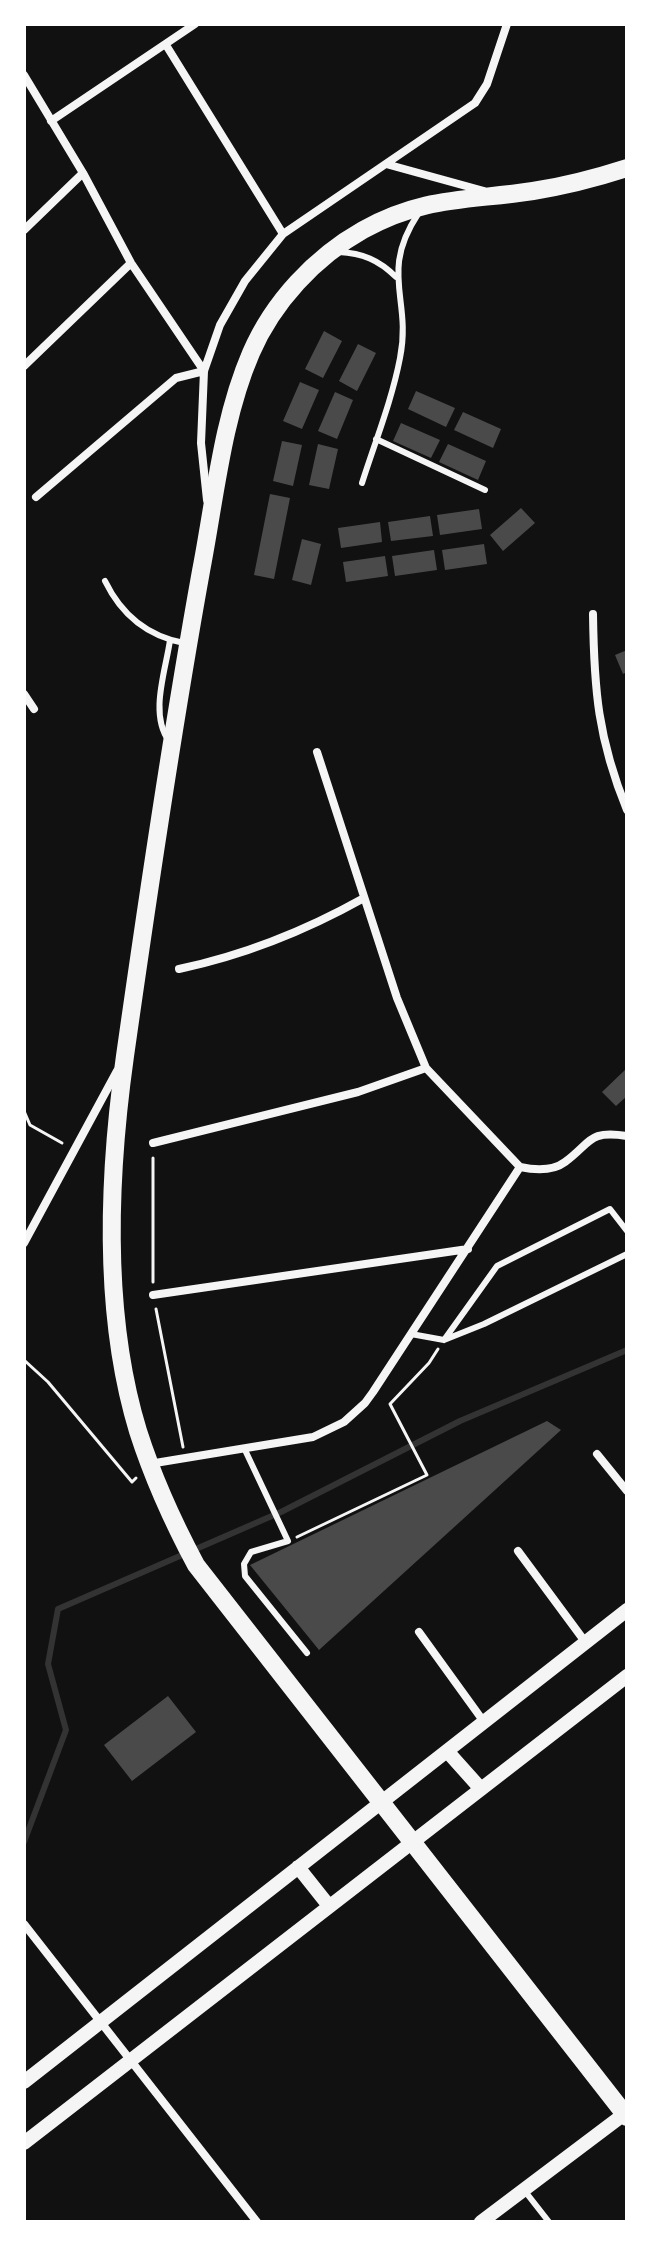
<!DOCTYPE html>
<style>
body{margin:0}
#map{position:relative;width:651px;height:2246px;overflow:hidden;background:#111;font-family:Montserrat,sans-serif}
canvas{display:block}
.frame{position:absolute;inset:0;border:26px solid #fff;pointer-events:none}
</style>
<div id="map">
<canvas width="651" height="2246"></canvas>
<div class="frame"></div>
</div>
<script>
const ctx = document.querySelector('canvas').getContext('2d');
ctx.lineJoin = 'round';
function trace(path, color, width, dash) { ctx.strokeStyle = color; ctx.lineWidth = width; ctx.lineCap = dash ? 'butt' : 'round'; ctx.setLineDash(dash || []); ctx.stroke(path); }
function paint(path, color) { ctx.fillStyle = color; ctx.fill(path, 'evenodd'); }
const stream = new Path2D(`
 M24,1842L66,1730L48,1664L58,1609L281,1512L460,1421L627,1350`);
const building = new Path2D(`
 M324,331L342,341L323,378L305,369Z
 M358,344L376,353L357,391L339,381Z
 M300,382L319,390L302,429L283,421Z
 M416,391L455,408L446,427L408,409Z
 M335,392L353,400L337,439L318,431Z
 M463,412L501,429L493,448L454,430Z
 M401,423L440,440L431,458L393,441Z
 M282,441L302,445L293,486L273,481Z
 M318,444L338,449L329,489L309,485Z
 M448,444L486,461L478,480L439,462Z
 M270,494L290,498L274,579L254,575Z
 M521,508L535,523L503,551L490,535Z
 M479,509L482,529L440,535L437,515Z
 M430,516L433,536L391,541L388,522Z
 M380,522L382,542L341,548L338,528Z
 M302,539L321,544L311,585L292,580Z
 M484,544L487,564L445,570L442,550Z
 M434,550L437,570L395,576L392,556Z
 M385,556L388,576L346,582L343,562Z
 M627,650V672L623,674L615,655Z
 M627,1068V1096L616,1106L602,1092Z
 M547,1421L561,1430L319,1650L250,1565Z
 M168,1696L196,1732L132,1781L104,1745Z`);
const path = new Path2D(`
 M24,1111L30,1125L62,1143
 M153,1282V1158
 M156,1309L183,1447
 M24,1360L48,1382L132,1482L136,1478
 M297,1537L427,1475L390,1404L429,1363L438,1349`);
const service = new Path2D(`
 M339,252C362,253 379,260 396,277
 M376,439L485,490
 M362,483C375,442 392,400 400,358C412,299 379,273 418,214
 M105,581C121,614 147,636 184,643
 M169,741C149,714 166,670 170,640
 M411,1334L444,1340L484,1324L627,1254
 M444,1340L497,1266L610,1209L627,1231
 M245,1450L288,1541L251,1552L244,1564L245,1576L307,1653
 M524,2190L549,2222`);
const minor = new Path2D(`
 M166,45L283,234
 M24,75L83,173L131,263L204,371
 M51,121L195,24
 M386,164L484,191
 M24,230L83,173
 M24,366L131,263
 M36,497L176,378L204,371
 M207,500L201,443L204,371L220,325L245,281L283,234L475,103L487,84L507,24
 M593,614C594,690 598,739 627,810
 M24,694L34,709
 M317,752L397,998L426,1068L520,1167C534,1170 553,1171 565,1162C592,1142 588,1130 627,1136
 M179,969C245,955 305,931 364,898
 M153,1143L358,1092L426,1068
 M24,1243L117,1071
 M153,1295L468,1249
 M597,1454L627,1491
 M149,1464L313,1437L344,1422L365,1403L373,1392L520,1167
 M518,1551L586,1643
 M419,1632L484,1722
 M24,1924L257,2222`);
const tertiary = new Path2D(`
 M447,1751L481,1789
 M298,1867L329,1906
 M24,2082L627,1610
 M24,2143L627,1676
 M481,2222L627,2112`);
const primary = new Path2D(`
 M627,168C596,178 565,186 533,191C468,201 424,196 363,230C315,257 273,302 251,353C222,420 215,499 201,571C172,732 148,894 125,1056C108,1177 102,1313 138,1431C153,1478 173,1522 196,1565L627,2117`);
trace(stream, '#333', 6);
paint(building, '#4a4a4a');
trace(path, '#f5f5f5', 3);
trace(service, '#f5f5f5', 6);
trace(minor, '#f5f5f5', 8);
trace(tertiary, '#f5f5f5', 14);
trace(primary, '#f5f5f5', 18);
</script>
